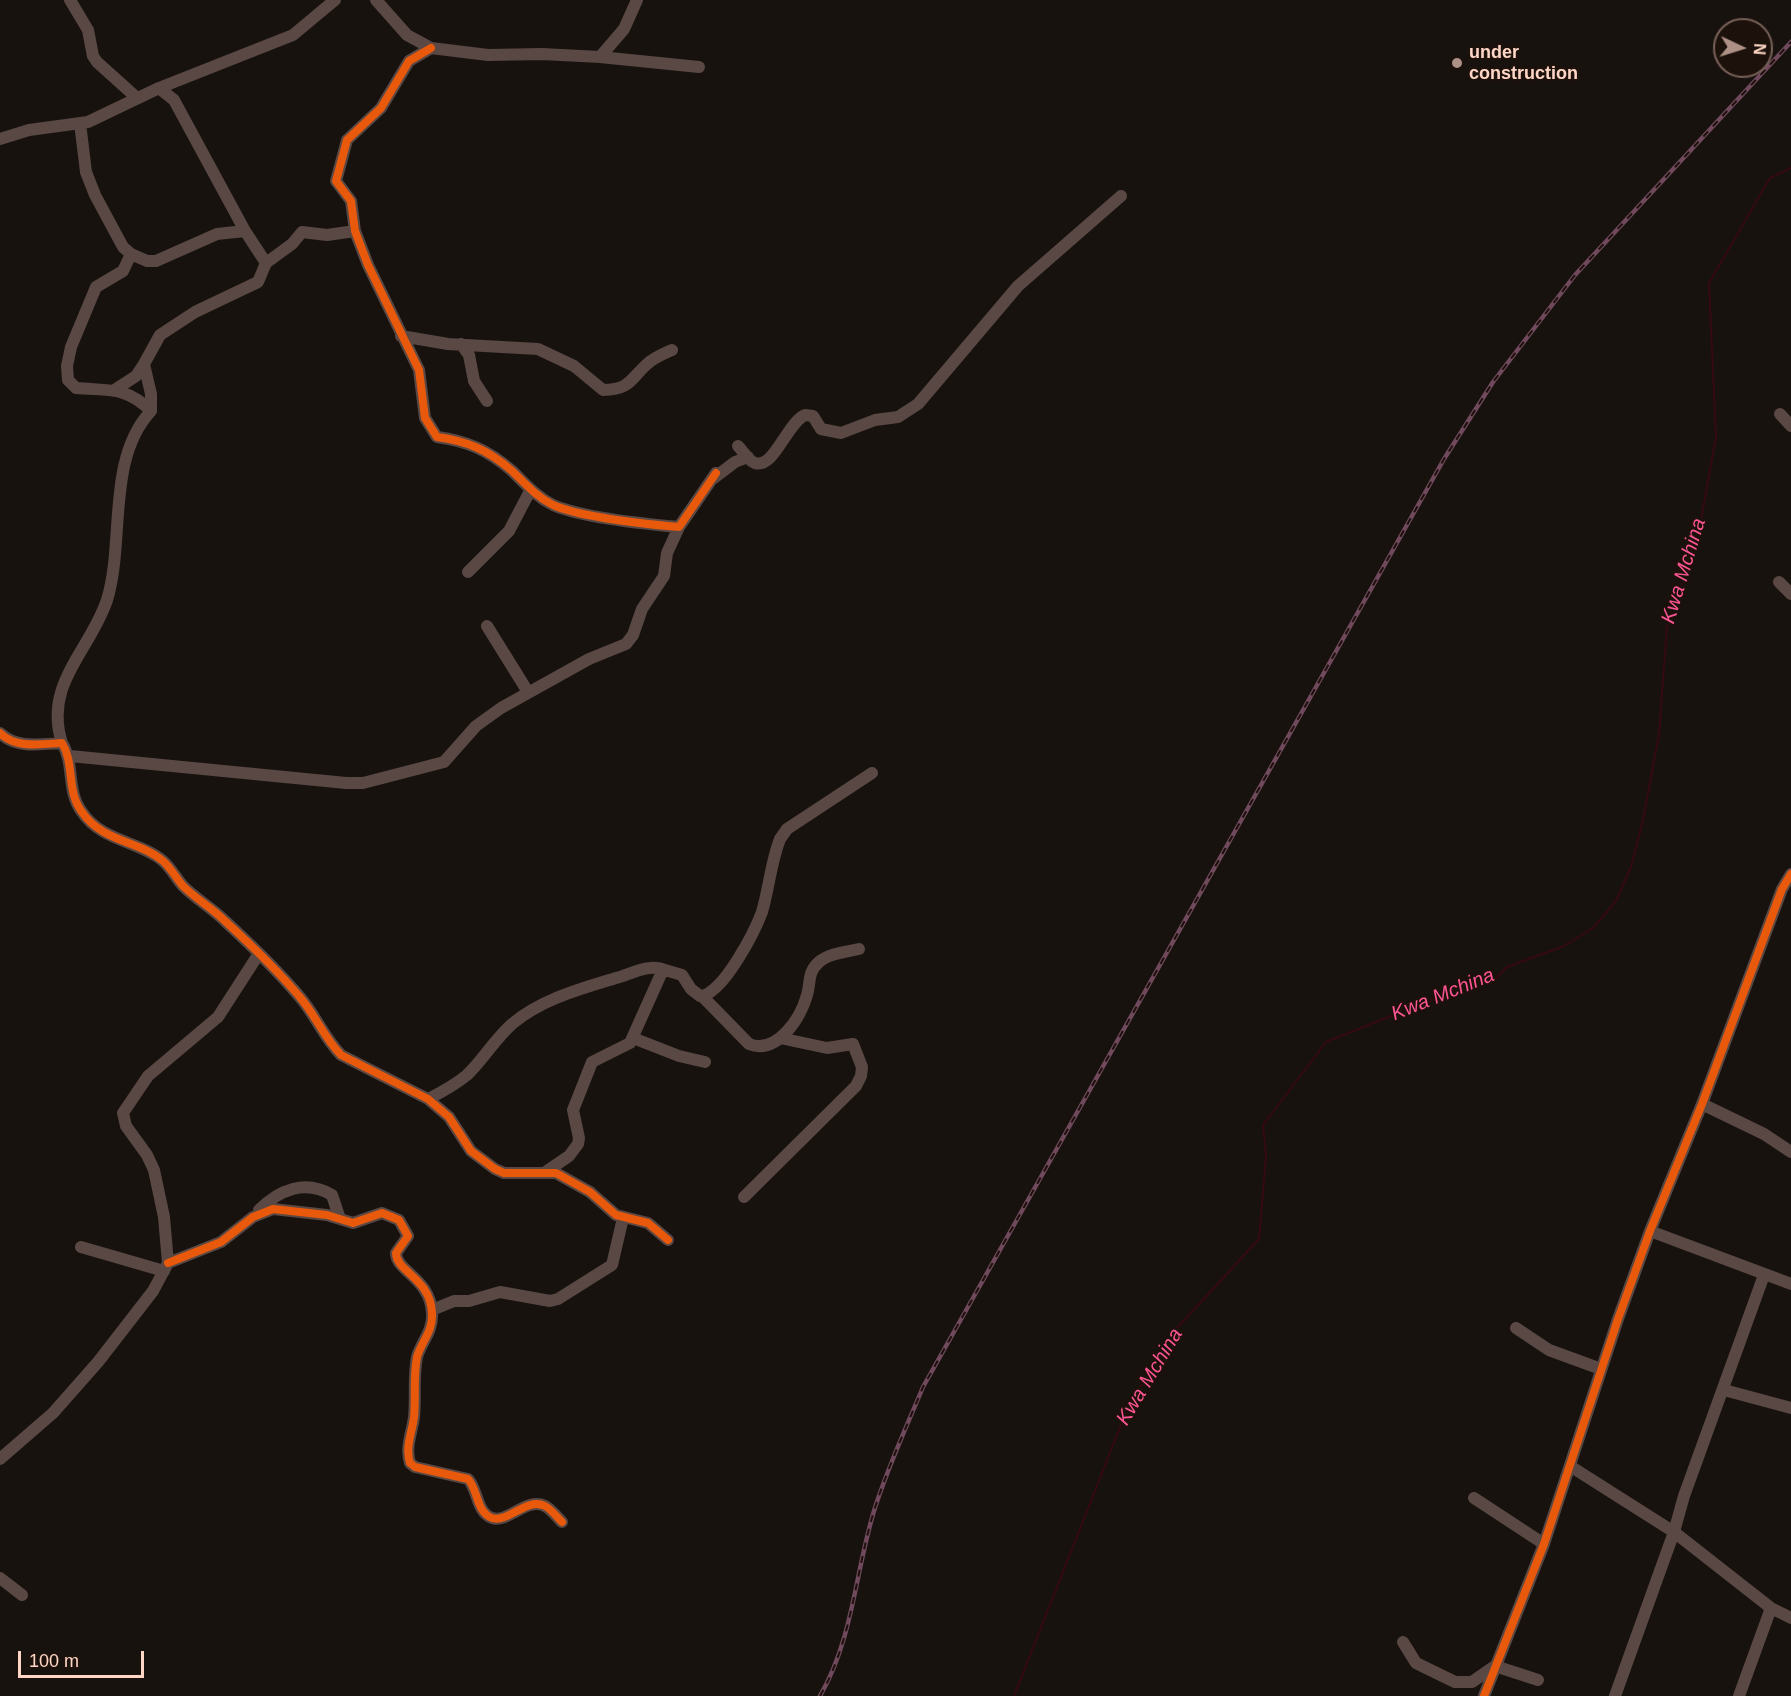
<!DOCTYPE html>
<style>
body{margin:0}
#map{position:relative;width:1791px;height:1696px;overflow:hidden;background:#18120f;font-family:Arial,sans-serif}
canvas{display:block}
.north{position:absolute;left:1713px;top:18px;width:60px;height:60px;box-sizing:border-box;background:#1c110b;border:2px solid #776056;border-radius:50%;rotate:94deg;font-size:16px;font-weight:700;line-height:24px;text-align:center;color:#ffd6c6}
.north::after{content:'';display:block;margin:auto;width:21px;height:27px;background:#ae9186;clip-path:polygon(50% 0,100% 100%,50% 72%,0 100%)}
.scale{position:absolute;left:18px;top:1651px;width:126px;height:27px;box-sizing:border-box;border:3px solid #ffd6c6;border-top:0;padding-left:8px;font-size:18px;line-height:21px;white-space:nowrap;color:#ffd6c6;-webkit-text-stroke:4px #1c110b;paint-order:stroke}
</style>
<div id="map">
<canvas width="1791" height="1696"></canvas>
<div class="north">N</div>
<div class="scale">100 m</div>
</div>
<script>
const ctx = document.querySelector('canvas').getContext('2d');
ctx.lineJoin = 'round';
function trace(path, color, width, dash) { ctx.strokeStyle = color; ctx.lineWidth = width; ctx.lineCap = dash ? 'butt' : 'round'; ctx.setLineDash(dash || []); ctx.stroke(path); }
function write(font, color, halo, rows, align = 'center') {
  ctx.font = font + ' Arial,sans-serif'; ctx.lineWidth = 5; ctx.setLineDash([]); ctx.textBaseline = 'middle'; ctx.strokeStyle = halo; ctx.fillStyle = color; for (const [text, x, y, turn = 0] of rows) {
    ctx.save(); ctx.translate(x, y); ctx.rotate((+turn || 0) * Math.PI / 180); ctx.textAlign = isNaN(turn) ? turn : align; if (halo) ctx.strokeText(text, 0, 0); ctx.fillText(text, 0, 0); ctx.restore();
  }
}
const stream = new Path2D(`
 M1014,1696L1128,1407L1176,1329L1259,1239L1266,1156L1263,1125L1326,1042L1461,988L1496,978L1507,967L1564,946L1593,928L1616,901L1631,867L1643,820L1659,734L1667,626L1696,547L1716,437L1709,283L1770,178L1791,168`);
const minor = new Path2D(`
 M70,0L88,30L93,56L97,62L137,98
 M376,0L407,35L431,48L488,55L542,54L600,57L699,67
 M431,48L409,61L381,108L347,140L336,181L351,201L355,231L368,265L419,370L425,418L437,437C467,441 488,450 511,470C525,483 535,496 553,505C583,518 645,524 679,527L716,473
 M600,57L624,29L637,0
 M159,88L174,100L245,231
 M80,123L86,172L95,195L123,247L131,254L147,261H156L217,234L245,231L266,263L292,244L302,232L327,235L355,231
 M0,139L29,130L88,122L159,88L293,35L335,0
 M131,254L123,271L96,287L71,347L67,366L68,380L76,388C109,391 126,386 151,411
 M401,336L448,344L538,349L574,366L603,390C630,389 629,381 646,365C653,358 663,354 672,350
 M461,344L469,355L474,381L487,401
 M116,389L136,376L144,364
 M1780,414L1791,426
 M738,446C743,451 749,461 755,463C774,469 787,423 805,415L813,416L821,429L841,433L875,420L898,417L918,404L1018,286L1121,196
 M714,478L735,462L748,457
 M468,572L509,531L530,491
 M1779,582L1791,594
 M487,626L528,692
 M0,733C16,749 42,744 62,743C75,764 66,791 82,812C102,842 140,841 163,861C171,868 176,878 183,886C196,899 212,908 225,921C250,944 277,970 299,996C315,1014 324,1038 341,1055L428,1099L449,1117L471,1151L495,1169L504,1173H556L590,1192L616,1215L648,1223L668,1240
 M62,743C43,684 90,651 107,600C125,542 106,459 151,411V394L144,364L160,335L195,312L258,282L266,263
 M70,756L346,783H363L444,762L476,726L501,708L589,659L626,644L633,635L642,609L664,576L667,553L679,527
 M702,996L749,1044C777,1055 801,1018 807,995C811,982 807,973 819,962C830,953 846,952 859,949
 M633,1038L679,1056L705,1062
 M428,1099C442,1092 455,1085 467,1075C483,1060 494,1040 512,1024C542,999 580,989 616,978C631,974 650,963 665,970
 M1702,1104L1764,1134L1791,1152
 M547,1171L569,1156L578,1144L579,1138L573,1110L592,1062L630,1043L661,974L665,970L682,975L691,989L700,996C722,996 755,931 762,912C769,888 771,862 780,839L787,829L872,773
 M744,1197L856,1086L861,1076L862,1067L853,1044L827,1048L780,1038
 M259,1210C279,1190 305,1179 332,1195L340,1219
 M1650,1231L1791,1284
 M81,1247L164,1271
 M168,1263L221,1242L253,1217L273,1209L327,1215L353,1223L382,1213L399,1220L408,1236L396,1253C396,1272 431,1278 432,1314C433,1332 421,1342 417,1357C413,1377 416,1397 414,1417C412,1433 405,1447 410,1463L415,1467L468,1479C478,1489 476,1512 492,1518C509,1523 526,1497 545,1506C551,1509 557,1517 562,1522
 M432,1310L454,1301H469L500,1292L550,1301L558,1299L612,1265L623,1218
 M1516,1328L1549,1350L1601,1369
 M1724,1390L1791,1408
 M0,1459L53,1413L98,1362L153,1291L168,1263L164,1217L154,1170L147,1155L126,1126L123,1113L148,1076L218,1017L258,955
 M1570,1466L1674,1532L1771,1608L1791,1618
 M1474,1498L1544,1544
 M0,1578L22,1595
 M1403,1642L1416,1663L1455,1682H1472L1495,1666L1538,1680
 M1484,1696L1544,1544L1618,1319L1650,1231L1702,1104L1782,889L1791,874
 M1615,1696L1674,1532L1684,1496L1764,1275
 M1739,1696L1771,1608`);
const rail = new Path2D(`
 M820,1696C853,1639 855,1573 874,1511C887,1469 906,1428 923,1387L1444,459L1493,382L1575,275L1791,42`);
const cycleway = new Path2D(`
 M431,48L409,61L381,108L347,140L336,181L351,201L355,231L368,265L419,370L425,418L437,437C467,441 488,450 511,470C525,483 535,496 553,505C583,518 645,524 679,527L716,473
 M0,733C16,749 42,744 62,743C75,764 66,791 82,812C102,842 140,841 163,861C171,868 176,878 183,886C196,899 212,908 225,921C250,944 277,970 299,996C315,1014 324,1038 341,1055L428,1099L449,1117L471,1151L495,1169L504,1173H556L590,1192L616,1215L648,1223L668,1240
 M168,1263L221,1242L253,1217L273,1209L327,1215L353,1223L382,1213L399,1220L408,1236L396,1253C396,1272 431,1278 432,1314C433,1332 421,1342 417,1357C413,1377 416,1397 414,1417C412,1433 405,1447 410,1463L415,1467L468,1479C478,1489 476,1512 492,1518C509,1523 526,1497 545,1506C551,1509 557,1517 562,1522
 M1484,1696L1544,1544L1618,1319L1650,1231L1702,1104L1782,889L1791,874`);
const markers = [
 [1457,63,6,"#ae9186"]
];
const poiNames = [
 ["under",1469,53],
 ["construction",1469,74]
];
const waterNames = [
 ["Kwa Mchina",1684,571,-73],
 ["Kwa Mchina",1443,995,-22],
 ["Kwa Mchina",1150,1377,-59]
];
trace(stream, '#340912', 2);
trace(minor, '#594843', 12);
trace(rail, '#70495c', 4.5);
trace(rail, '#1c110b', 2, [7]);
trace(cycleway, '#e8590c', 8);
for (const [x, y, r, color] of markers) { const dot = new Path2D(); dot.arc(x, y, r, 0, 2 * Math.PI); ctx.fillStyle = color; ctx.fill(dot); trace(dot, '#1c110b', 2); }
write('bold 18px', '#ffd6c6', '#1c110b', poiNames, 'left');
write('italic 20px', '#fe5594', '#1c110b', waterNames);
</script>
